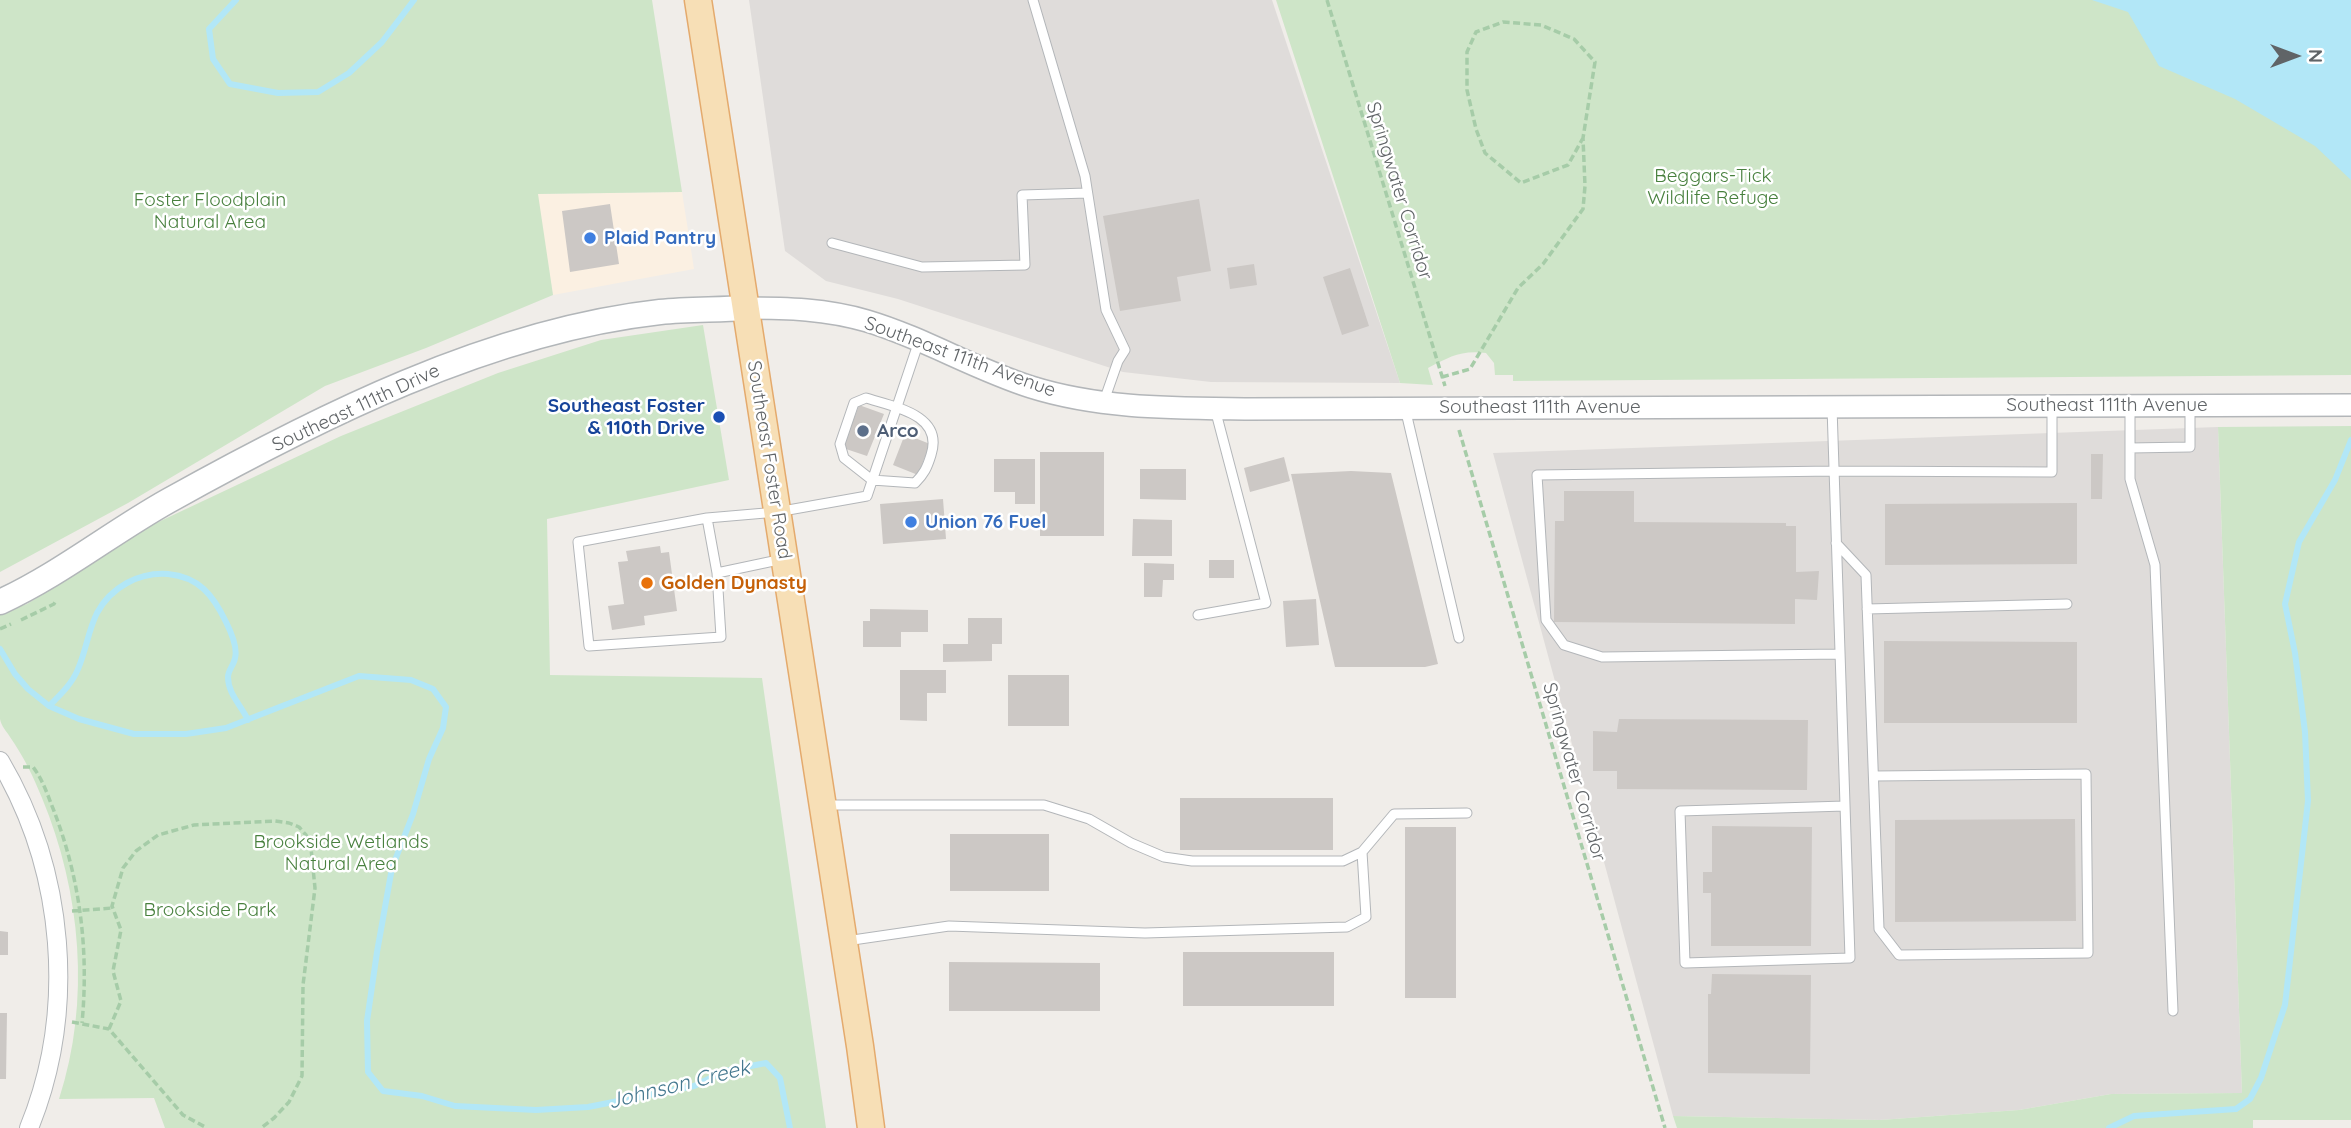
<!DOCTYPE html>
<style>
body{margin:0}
#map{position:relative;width:2351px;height:1128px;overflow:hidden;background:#f0ede9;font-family:Quicksand,sans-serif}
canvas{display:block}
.north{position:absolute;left:2260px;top:21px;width:70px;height:70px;-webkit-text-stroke:5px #fff;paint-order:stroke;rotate:90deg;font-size:19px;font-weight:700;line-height:28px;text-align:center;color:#606467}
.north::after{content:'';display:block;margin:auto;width:24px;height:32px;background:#606467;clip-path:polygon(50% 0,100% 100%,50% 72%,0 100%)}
</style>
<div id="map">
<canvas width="2351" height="1128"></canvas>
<div class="north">N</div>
</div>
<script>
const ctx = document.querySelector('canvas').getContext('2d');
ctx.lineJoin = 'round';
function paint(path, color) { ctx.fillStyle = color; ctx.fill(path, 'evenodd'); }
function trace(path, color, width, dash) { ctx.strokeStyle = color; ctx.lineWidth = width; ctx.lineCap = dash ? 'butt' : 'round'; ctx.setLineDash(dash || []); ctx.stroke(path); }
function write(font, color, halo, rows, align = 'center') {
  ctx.font = font + ' Quicksand,sans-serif'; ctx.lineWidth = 5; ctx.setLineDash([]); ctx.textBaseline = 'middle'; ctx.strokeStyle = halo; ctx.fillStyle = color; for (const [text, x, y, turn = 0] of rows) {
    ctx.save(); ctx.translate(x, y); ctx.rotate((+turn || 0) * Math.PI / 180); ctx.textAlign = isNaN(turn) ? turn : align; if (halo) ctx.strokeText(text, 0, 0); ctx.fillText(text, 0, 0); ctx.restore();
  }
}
const commercial = new Path2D(`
 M682,192L694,269L553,295L537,194Z`);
const industrial = new Path2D(`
 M749,0H1272L1400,383L1211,382L1123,372L898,299L826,281L785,251Z
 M2218,427L2242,1093L2111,1094L2019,1110L1880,1120L1673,1116L1493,453Z`);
const green = new Path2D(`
 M0,0H652L682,192L538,194L553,295L426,348L325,386L128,503L0,572Z
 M1276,0H2351V375L1513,381V375H1495L1494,363L1486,353C1460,350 1450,357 1428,368L1433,385L1400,383Z
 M703,325L729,480L547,519L550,675L762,678L826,1128H165L154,1098L59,1099C91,1001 81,892 42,798C33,776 24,757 10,737C7,732 1,726 0,719C0,688 0,646 0,613L27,604L152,525L341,436L498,373L601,340Z
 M2351,426V1120H2253V1128H1677L1673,1116L1880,1120L2019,1110L2111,1094L2242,1093L2218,427Z`);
const water = new Path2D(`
 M2092,0H2351V180L2315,146L2235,99L2159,66L2128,12Z`);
const stream = new Path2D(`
 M236,0L209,29L213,59L230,84L278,93L318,92L349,73L382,42L414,0
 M0,649L15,674L28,689L49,706L79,719L134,734H186L226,728L359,676L411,680L433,689L446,707L443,728L429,759L413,814L392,868L377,952L367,1021L368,1072L383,1091L422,1096L455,1106L536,1110L588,1107L694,1086L725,1071L766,1063L780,1078L790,1128
 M49,706C60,695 72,684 78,669C86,651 88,631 97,613C111,587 139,572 168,574C199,577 213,595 226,622C231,632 238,647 235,658C234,665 228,670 228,677C228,694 241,705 248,720
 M2109,1128L2134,1116L2236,1109L2250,1099L2261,1078L2285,1005L2308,801L2305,732L2295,653L2285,604L2299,542L2335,480L2351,440`);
const building = new Path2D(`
 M1199,199L1211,271L1177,277L1181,301L1120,311L1103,216Z
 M610,204L619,264L570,272L562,211Z
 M1254,264L1257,285L1230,289L1227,268Z
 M1350,268L1369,326L1342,335L1323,277Z
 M859,405L884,414L867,456L843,448Z
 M905,434L930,444L918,475L893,465Z
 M1040,452H1104V536H1040Z
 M2091,454H2103L2102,499H2091Z
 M1284,457L1290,481L1250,492L1244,468Z
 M994,459H1035V504H1015V492H994Z
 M1140,469H1186V500L1140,499Z
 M1351,471L1391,473L1438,664L1425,667H1335L1291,474Z
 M1564,491H1634V522L1786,523V526H1796V572L1819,571L1817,600L1795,599V624L1554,622L1555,521H1564Z
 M943,499L946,539L883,544L880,504Z
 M2077,503V564L1885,565V504Z
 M1133,519L1172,520V556H1132Z
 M660,546L661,553L669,552L677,611L644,616L645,625L612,630L608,606L624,604L618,562L628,561L626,551Z
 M1209,560H1234V578H1209Z
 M1144,563L1174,564V580H1163L1162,597H1144Z
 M1316,599L1319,645L1286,647L1283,601Z
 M870,609L928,610V632H901V647H863V621H870Z
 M968,618H1002V644H992V661L943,662V644H968Z
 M1884,641L2077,642V723H1884Z
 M900,670H946V693H927V721L900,720Z
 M1008,675H1069V726H1008Z
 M1619,719L1808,720L1807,790L1617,789V771H1593V731L1617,732Z
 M1180,798H1333V850H1180Z
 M2075,819L2076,921L1895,922V820Z
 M1712,826L1812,827L1811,946H1711V893H1703V872H1712Z
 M1405,827H1456V998H1405Z
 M950,834H1049V891H950Z
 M0,931L8,932V955H0Z
 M1183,952H1334V1006H1183Z
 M949,962L1100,963V1011H949Z
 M1712,974L1811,975L1810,1074L1708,1073V994H1711Z
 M0,1013H7L6,1079H0Z`);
const path = new Path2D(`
 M1327,0L1445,386
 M1442,377L1470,369L1518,288L1543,264L1583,209L1585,186L1583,138L1595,62L1574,39L1541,25L1503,22L1476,32L1467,52V90L1476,129L1485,153L1521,183L1568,165L1583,138
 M1459,430L1665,1128
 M21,620L54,604L56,600
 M0,629L11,624
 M23,767H33C43,780 48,796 54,811C80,879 89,950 82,1023
 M72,911L112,908
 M72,1022L109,1029L183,1115L207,1128
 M109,1029L121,1001L113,971L121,930L112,906L123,868L136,851L158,835L194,825L275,821L289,823L299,827L306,835L311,848L315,888L303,985L302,1076L289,1102L274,1118L261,1128`);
const service = new Path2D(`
 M1033,0L1085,176L1106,310L1125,350L1118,361L1104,401
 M832,243L922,267L1025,265L1022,195L1087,193
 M866,398C895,407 944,415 931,455C927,468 924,474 915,483L872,480L844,458L840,444L854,403Z
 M2130,406V479L2155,565L2173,1011
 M1832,407L1850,958L1685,963L1680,811L1845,806
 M1405,408L1459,638
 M2130,448L2190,447V406
 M707,518L717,573
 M1836,543L1866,575L1879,929L1899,955L2088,953L2086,774L1874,776
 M783,559L717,573L721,637L589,646L578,542L707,518L777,512L867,496L919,341
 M1867,609L2067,604
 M1198,615L1266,603L1215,409
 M1840,654L1602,657L1564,645L1546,620L1537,475L1834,471L2052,472V406
 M824,805H1044L1089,819L1131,843L1164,857L1192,861H1343L1362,852L1394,814L1467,813
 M846,941L949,926L1145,933L1347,927L1366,917L1362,852`);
const minor = new Path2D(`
 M0,761C65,871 77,1010 29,1128`);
const tertiary = new Path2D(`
 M745,308C787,308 826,309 867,321C924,338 974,369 1031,387C1101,409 1175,408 1248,409L2351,405`);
const secondary = new Path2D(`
 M0,602C59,575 111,533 168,501C317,418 489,331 660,312C688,309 717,310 745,308`);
const primary = new Path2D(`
 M698,0L860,1046L871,1128`);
const markers = [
 [590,238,7,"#3f7fe0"],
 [719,417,7,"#1a4fb4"],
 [863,431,7,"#5c6f8a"],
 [911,522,7,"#3f7fe0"],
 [647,583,7,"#e8710a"]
];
const parkNames = [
 ["Beggars-Tick",1713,176],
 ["Wildlife Refuge",1713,198],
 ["Foster Floodplain",210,200],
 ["Natural Area",210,222],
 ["Brookside Wetlands",341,842],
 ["Natural Area",341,864],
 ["Brookside Park",210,910]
];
const streetNames = [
 ["Springwater Corridor",1399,191,73],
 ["Southeast 111th Avenue",960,357,20],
 ["Southeast 111th Avenue",2107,405],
 ["Southeast 111th Avenue",1540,407],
 ["Southeast 111th Drive",356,408,-25],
 ["Southeast Foster Road",769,460,81],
 ["Springwater Corridor",1574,772,74]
];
const shopNames = [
 ["Plaid Pantry",604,238],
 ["Union 76 Fuel",925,522]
];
const transitNames = [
 ["Southeast Foster",705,406],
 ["& 110th Drive",705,428]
];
const serviceNames = [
 ["Arco",877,431]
];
const foodNames = [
 ["Golden Dynasty",661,583]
];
const waterNames = [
 ["Johnson Creek",679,1085,-14]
];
paint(commercial, '#fbf0e2');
paint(industrial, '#dfdcda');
paint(green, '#cee5c8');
paint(water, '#b2e7f7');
trace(stream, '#b2e7f7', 6);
paint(building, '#ccc8c5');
trace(service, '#b3b6b9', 11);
trace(minor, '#b3b6b9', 20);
trace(tertiary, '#b3b6b9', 24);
trace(secondary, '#b2b6b9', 27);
trace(primary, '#e4aa6d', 29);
trace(path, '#a6cca8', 3.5, [7, 3.5]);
trace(service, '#fff', 9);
trace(minor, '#fff', 18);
trace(tertiary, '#fff', 21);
trace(secondary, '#fff', 24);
trace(primary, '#f7dfb6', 26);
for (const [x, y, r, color] of markers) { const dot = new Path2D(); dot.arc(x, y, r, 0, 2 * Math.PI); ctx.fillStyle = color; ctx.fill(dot); trace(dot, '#fff', 2.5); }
write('19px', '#48803e', '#fff', parkNames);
write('19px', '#606467', '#fff', streetNames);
write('bold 19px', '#366cbe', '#fff', shopNames, 'left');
write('bold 19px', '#164399', '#fff', transitNames, 'right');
write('bold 19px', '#4e5e75', '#fff', serviceNames, 'left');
write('bold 19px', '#c56008', '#fff', foodNames, 'left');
write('italic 21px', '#44788f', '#fff', waterNames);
</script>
